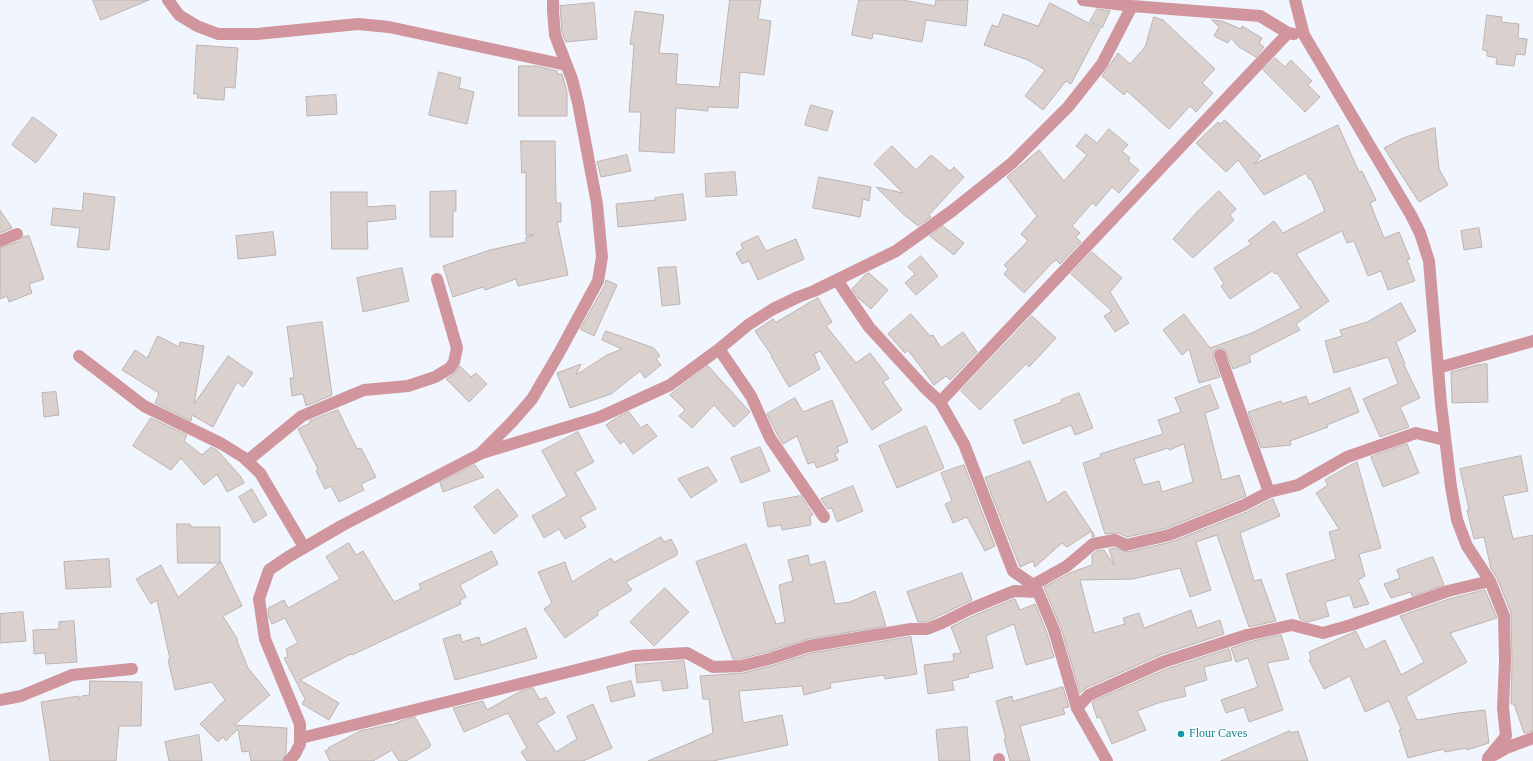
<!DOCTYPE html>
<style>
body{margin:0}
canvas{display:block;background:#f1f5fd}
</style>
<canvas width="1533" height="761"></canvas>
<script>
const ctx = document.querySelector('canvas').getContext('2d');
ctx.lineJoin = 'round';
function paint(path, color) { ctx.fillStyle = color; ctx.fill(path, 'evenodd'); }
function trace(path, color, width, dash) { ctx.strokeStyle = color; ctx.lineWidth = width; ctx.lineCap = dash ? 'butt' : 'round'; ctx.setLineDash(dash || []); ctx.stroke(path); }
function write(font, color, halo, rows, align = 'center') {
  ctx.font = font + ' Georgia,serif'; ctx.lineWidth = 3; ctx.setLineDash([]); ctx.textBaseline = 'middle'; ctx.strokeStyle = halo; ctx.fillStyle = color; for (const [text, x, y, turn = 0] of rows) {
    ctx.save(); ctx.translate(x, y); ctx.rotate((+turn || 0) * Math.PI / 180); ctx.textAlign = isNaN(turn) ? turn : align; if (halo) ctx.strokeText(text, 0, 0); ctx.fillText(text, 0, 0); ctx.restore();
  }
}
const building = new Path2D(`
 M93,0H149L101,20Z
 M730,0H761L758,19L771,21L764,75L740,72L738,108L708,107V111L676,108L674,153L639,151L641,112H629L634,45L630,44L635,11L664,15L659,53L678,54L676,84L719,87Z
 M859,0H903L935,6L936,0H968L966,26L926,20L922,42L873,33L872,39L852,35Z
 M594,3L597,39L566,42L562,33L560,6Z
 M1050,3L1100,29L1071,84L1066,81L1043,110L1025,96L1045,70L1028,60L984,45L992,25L998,27L1003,14L1038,26Z
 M1097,9L1110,11L1102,28L1090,22Z
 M1487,15L1502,17L1501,22L1519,24L1518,38L1527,39L1525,55L1516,54L1514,66L1496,64L1497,58L1487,56V51L1483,50Z
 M1154,17L1163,20L1215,69L1202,83L1213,93L1196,112L1190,106L1169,129L1127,91L1124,95L1102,76L1118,53L1130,64L1145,47Z
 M1212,20L1222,21L1241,29L1242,26L1262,38L1259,43L1264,47L1256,57L1239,47L1231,38L1228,43L1214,36L1219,27Z
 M197,45L238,48L235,88L225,87L224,100L197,98L198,94H194Z
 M1275,58L1285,67L1291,60L1312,81L1308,85L1320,97L1305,112L1263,70Z
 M519,66H537L557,71V74H562L567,91V116H519Z
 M439,72L461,78L459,88L474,92L467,124L429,115Z
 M336,95L337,114L307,116L306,97Z
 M811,105L833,111L827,131L805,125Z
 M33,117L57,135L36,163L12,145Z
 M1225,120L1261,156L1254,164L1338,125L1359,172L1362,171L1376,200L1370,203L1384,238L1399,232L1410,259L1407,260L1415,281L1388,290L1381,271L1368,276L1354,241L1347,243L1342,231L1296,254L1329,301L1296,324L1300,330L1249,356L1251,362L1233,369L1225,350L1221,348H1217L1213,353V357L1220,377L1199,383L1189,349L1182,355L1163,330L1184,314L1210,348L1252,333L1301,308L1277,273L1275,274L1272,271L1230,299L1221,286L1224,284L1214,268L1251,244L1248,241L1274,221L1283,233L1325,211L1311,179H1309L1306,173L1264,195L1238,160L1226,172L1196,143L1218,122L1220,124Z
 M1435,128L1439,169L1448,185L1419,202L1384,148L1403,138Z
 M1109,129L1128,145L1122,151L1130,158L1128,161L1139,170L1119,193L1112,187L1096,206L1092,203L1072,226L1080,233L1076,237L1081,242L1060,264L1056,260L1053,262L1024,293L1004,274L1008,269L1004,265L1028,241L1021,234L1037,216L1007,177L1039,150L1064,181L1087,155L1076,146L1086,134L1097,143Z
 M521,141H555L556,203H561V222H557L568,275L518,286L516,279L485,290L483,287L453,297L443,266L490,250L526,242V237L534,235H526V172L522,173Z
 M892,146L916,170L931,155L950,171L954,167L964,177L929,215L931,217L918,226L903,214L876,187L903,193L874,164Z
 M627,155L631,171L601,177L597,162Z
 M735,172L737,195L706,197L705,174Z
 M819,177L871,187L869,201L863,199L860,217L813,208Z
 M456,191V211H453V237H430V192Z
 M1219,191L1236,209L1230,215L1234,220L1193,258L1173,239L1198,211Z
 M331,192H367V207L395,205L396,219L367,222L368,249H332Z
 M84,193L115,197L109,250L77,247L80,228L51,225L53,208L82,211Z
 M683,194L686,220L618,227L616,204L656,200L655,198Z
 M0,210L12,228L0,233Z
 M943,226L964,243L954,255L930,236Z
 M1479,228L1482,247L1464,250L1461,231Z
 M273,232L276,255L238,259L236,236Z
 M29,236L44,279L29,284L32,293L9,302L7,296L0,299V248L20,241L23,237Z
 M758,236L766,251L796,239L804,259L758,280L749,261L742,264L736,253L743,249L741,244Z
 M1092,252L1122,278L1110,292L1129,323L1115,332L1104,316L1112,311L1071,274Z
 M921,256L938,276L916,295L905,283L915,274L908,267Z
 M676,267L680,304L662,306L658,268Z
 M402,268L409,301L363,312L357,278Z
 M869,273L888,290L871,309L858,298L852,289L866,274Z
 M606,280L617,285L594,336L580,329L605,285Z
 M818,298L832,322L826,326L856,363L870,353L889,378L883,382L902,410L872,430L820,351L814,354L820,369L789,387L771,356H772L755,331L773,319L776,322Z
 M1401,303L1416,331L1396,342L1405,364L1404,365L1420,398L1400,407L1409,427L1380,437L1363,399L1398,384L1388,357L1334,373L1325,341L1342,336L1340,330L1367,322Z
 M911,314L930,336L933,335L941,348L963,332L977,352L950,380L946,376L934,385L908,350L905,353L888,334Z
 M1032,316L1056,338L1029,367L1026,364L980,410L961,391Z
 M322,322L332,395L306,406L303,394L292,396L290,378H294L287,327Z
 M606,331L654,348L660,356L656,359L661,365L645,378L640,371L611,394L570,408L557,373L581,364L576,375L607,355L622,349L602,340Z
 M158,336L179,347L180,342L204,346L194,404L228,356L253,373L243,387L237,382L213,427L192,415L191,421L155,403L159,393L122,370L135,350L147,358Z
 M1487,364L1488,402L1452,403L1451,372L1477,365Z
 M460,366L471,377L476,373L487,384L469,402L446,379L454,374Z
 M708,366L750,412L734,427L714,405L692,428L679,416L685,410L670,395Z
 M1210,385L1219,408L1205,413L1222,480L1239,475L1246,496L1167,528L1127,537L1118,533L1105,534L1083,463L1101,457L1100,454L1163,434L1158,420L1181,412L1175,398ZM1184,444L1193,482L1162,492L1159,481L1143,485L1134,459L1168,448L1169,450Z
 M1350,388L1359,412L1327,425L1328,427L1290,441L1291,445L1261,448L1248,412L1281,401L1282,404L1306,396L1309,404Z
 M56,392L59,415L44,417L42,393Z
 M1079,393L1093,428L1075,435L1071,425L1023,444L1014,420L1062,402L1061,400Z
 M795,398L803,412L832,400L848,442L837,447L839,452L835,454L838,460L817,468L814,462L808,464L797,436L783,444L777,434L767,414Z
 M338,410L357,449L361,448L376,477L361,484L364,490L339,502L331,486L325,489L316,471L318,469L298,429L310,423V421Z
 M629,412L641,428L647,424L657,436L633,454L624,441L620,444L606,425L616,418Z
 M151,418L187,435L184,441L202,455L211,447L218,451L241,477L244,483L227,492L217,474L204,485L181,458L171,470L133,446Z
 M926,426L944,468L897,488L879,446Z
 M578,432L594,462L575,472L596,509L580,517L586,527L565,539L559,529L544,538L532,516L567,496L542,451Z
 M1407,444L1419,473L1383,487L1371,457Z
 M760,447L770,471L741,483L731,458Z
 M1521,456L1528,491L1503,496L1513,539L1533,535V731L1524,733L1514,704H1511L1512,662L1511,613L1497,578L1491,569L1484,537L1474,539L1467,510H1469L1460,469Z
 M1030,461L1047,503L1065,491L1095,536L1092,537V531L1067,547L1062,543L1035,567L1033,561L1020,567L985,478Z
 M1357,462L1381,548L1359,554L1365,576L1358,580L1369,604L1354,608L1350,595L1325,602L1329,616L1308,622L1300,619L1286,574L1336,559L1329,532L1339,529L1316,493L1328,485L1325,480Z
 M475,465L484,477L443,492L440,483Z
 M964,465L995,546L985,551L967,517L953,523L945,504L952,501L941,473Z
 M708,467L717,481L691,498L678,479Z
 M853,486L863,511L837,522L832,508L828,509L821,499Z
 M252,489L267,515L254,523L239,497Z
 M498,489L518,516L494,534L474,507Z
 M801,496L813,515L810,516L811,525L782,530L781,525L768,527L763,503Z
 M1273,499L1280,516L1240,533L1254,581L1261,579L1276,621L1249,627L1217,535L1196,542L1211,590L1190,597L1180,568L1133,579L1080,580L1094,633L1125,624L1123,618L1139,613L1144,628L1191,610L1197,628L1220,620L1224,634L1160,655L1086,688L1080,693L1061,628L1044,587L1072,572L1092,565V555L1096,551L1104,550L1114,565L1109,549L1114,548L1128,552L1171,542L1247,512Z
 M177,524H190L191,527H220V563H178Z
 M661,537L664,542L671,539L677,550V555L626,582L632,590L597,612L598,615L565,638L544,609L552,603L538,572L565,562L572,582L611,558L614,562Z
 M349,543L356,555L363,551L394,602L421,589L419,584L492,551L498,564L460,585L466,597L460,600L461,604L352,655L351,654L300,680L339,703L329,720L302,704L305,699L284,658L288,657L286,649L298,643L285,618L272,624L269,617L268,608L284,600L288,608L340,579L326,557Z
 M746,544L776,624L785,622L779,585L793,581L788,560L808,555L810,565L825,561L835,604L850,602L875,591L886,626L808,639L767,652L740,659H733L696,562Z
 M1433,557L1444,585L1412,596L1411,592L1391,598L1384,584L1400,578L1397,570Z
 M109,559L111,587L66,589L64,562Z
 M221,562L242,606L223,616L238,640L237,641L248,668L270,695L234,725L287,728L286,753L282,761H251L249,751L242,752L238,729L226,741L223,737L218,742L200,724L225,700L212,682L175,690L168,660L170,659L157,600L151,604L136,579L161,565L178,597Z
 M962,573L972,600L926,622H918L907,592Z
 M665,588L689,612L654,646L630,622Z
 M1485,590L1497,618L1450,633L1467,662L1406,697L1417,720L1458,713L1485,710L1489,743L1467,750V748L1445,752L1444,749L1408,758L1399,730L1401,729L1389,701L1365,712L1350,676L1324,689L1309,660L1311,659L1309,652L1356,631L1365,650L1385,640L1401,675L1424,662L1400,616L1449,599Z
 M1015,599L1020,610L1035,604L1047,633L1054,657L1026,665L1014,624L986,636L993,668L968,674L969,677L952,681L954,690L928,694L924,665L954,661L953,654L961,653L951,627L973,616Z
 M23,612L26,641L0,643V614Z
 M74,621L77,662L46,664L45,653L34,654L33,630L59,629V622Z
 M526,628L537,658L455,680L443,639L460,634L462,642L479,637L481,645Z
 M1281,635L1289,659L1267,663L1283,710L1249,722L1244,707L1226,713L1221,700L1258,687L1248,658L1236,662L1231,648L1249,642Z
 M911,637L917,674L885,679L884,675L830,683L831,688L804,695L802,686L739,691L743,723L782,715L788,745L713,761H648L713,733L709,699H703L700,676L743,673L771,666L811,653Z
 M1229,649L1232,660L1204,667L1207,680L1184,687L1186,696L1161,702L1137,711L1146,730L1112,744L1100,717L1097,718L1092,703L1093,701L1166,669Z
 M684,661L688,688L663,691L661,680L637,683L635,665Z
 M90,681L142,682L141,726H119L116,761H50L41,702L79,696V700L82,696L89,695Z
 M631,681L635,696L611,702L607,687Z
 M1063,687L1069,707L1063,708L1065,714L1020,726L1030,761H1010L1004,739H1006L996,701L1012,696L1013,701Z
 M533,688L540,700L546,697L555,713L537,723L556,752L577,739L567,716L593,704L612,748L583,761H527L521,752L527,748L508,713L464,732L453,708L483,701L487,710L521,691Z
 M415,717L431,745L429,746L430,747L406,761H399L392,750L373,761H330L325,751L329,749L328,748L360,731L391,724L392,725L398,722Z
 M967,727L970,761H939L936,730Z
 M1290,731L1291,733L1298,731L1308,761H1221Z
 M199,735L202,761H169L165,742Z`);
const minor = new Path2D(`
 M168,0L179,15L197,26L218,34H257L358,24L389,27L566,65
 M1083,0L1132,6L1260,16L1288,33L1294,34
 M1295,0L1304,35L1411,215L1420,233L1429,261L1441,404L1451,487L1457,520L1467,546L1490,581L1504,616L1505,662L1503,708L1506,736L1488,758V761
 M0,241L17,234
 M837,280L869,327L924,387L940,402L964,444L1013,571L1033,585L1038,592L1054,630L1077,708L1107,761
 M719,349L751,396L770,438L824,517
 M1220,355L1269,492
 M79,356L144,406L222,444L243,457L260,473L304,547
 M1438,368L1533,341
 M940,402L1288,33
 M482,453L600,417L670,385L719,349L748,325L773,309L798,297L814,291L896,251L952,211L1012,163L1068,107L1102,64L1132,6
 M247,461L302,416L364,390L408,386L435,377L450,368L454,362L457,348L437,279
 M1033,585L1067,566L1093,544L1115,540L1126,545L1169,535L1244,505L1269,492L1298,485L1347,457L1416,433L1445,440
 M0,700L21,696L72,675L132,669
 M1077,708L1089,695L1163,662L1247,635L1292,625L1323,633L1351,625L1448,591L1490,581
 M301,738L633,656L687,653L713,667L741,666L769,659L809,646L911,629H927L942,623L970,609L1014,591L1038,592
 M1494,755L1506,748L1533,738
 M999,759V761
 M289,761L295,754L300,744V724L265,639L259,599L269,570L288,557L343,525L480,454L512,422L532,399L559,353L598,281L602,257L597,204L578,103L572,79L555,35L553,11V0`);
const markers = [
 [1181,734,4,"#0f9aa8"]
];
const cultureNames = [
 ["Flour Caves",1189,734]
];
paint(building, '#dad0cd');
trace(building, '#beb4b1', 1);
trace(minor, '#d1959e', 12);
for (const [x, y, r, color] of markers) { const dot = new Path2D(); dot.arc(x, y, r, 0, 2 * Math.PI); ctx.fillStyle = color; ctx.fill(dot); trace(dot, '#fff', 1.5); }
write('12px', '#0d838f', '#fff', cultureNames, 'left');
</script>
